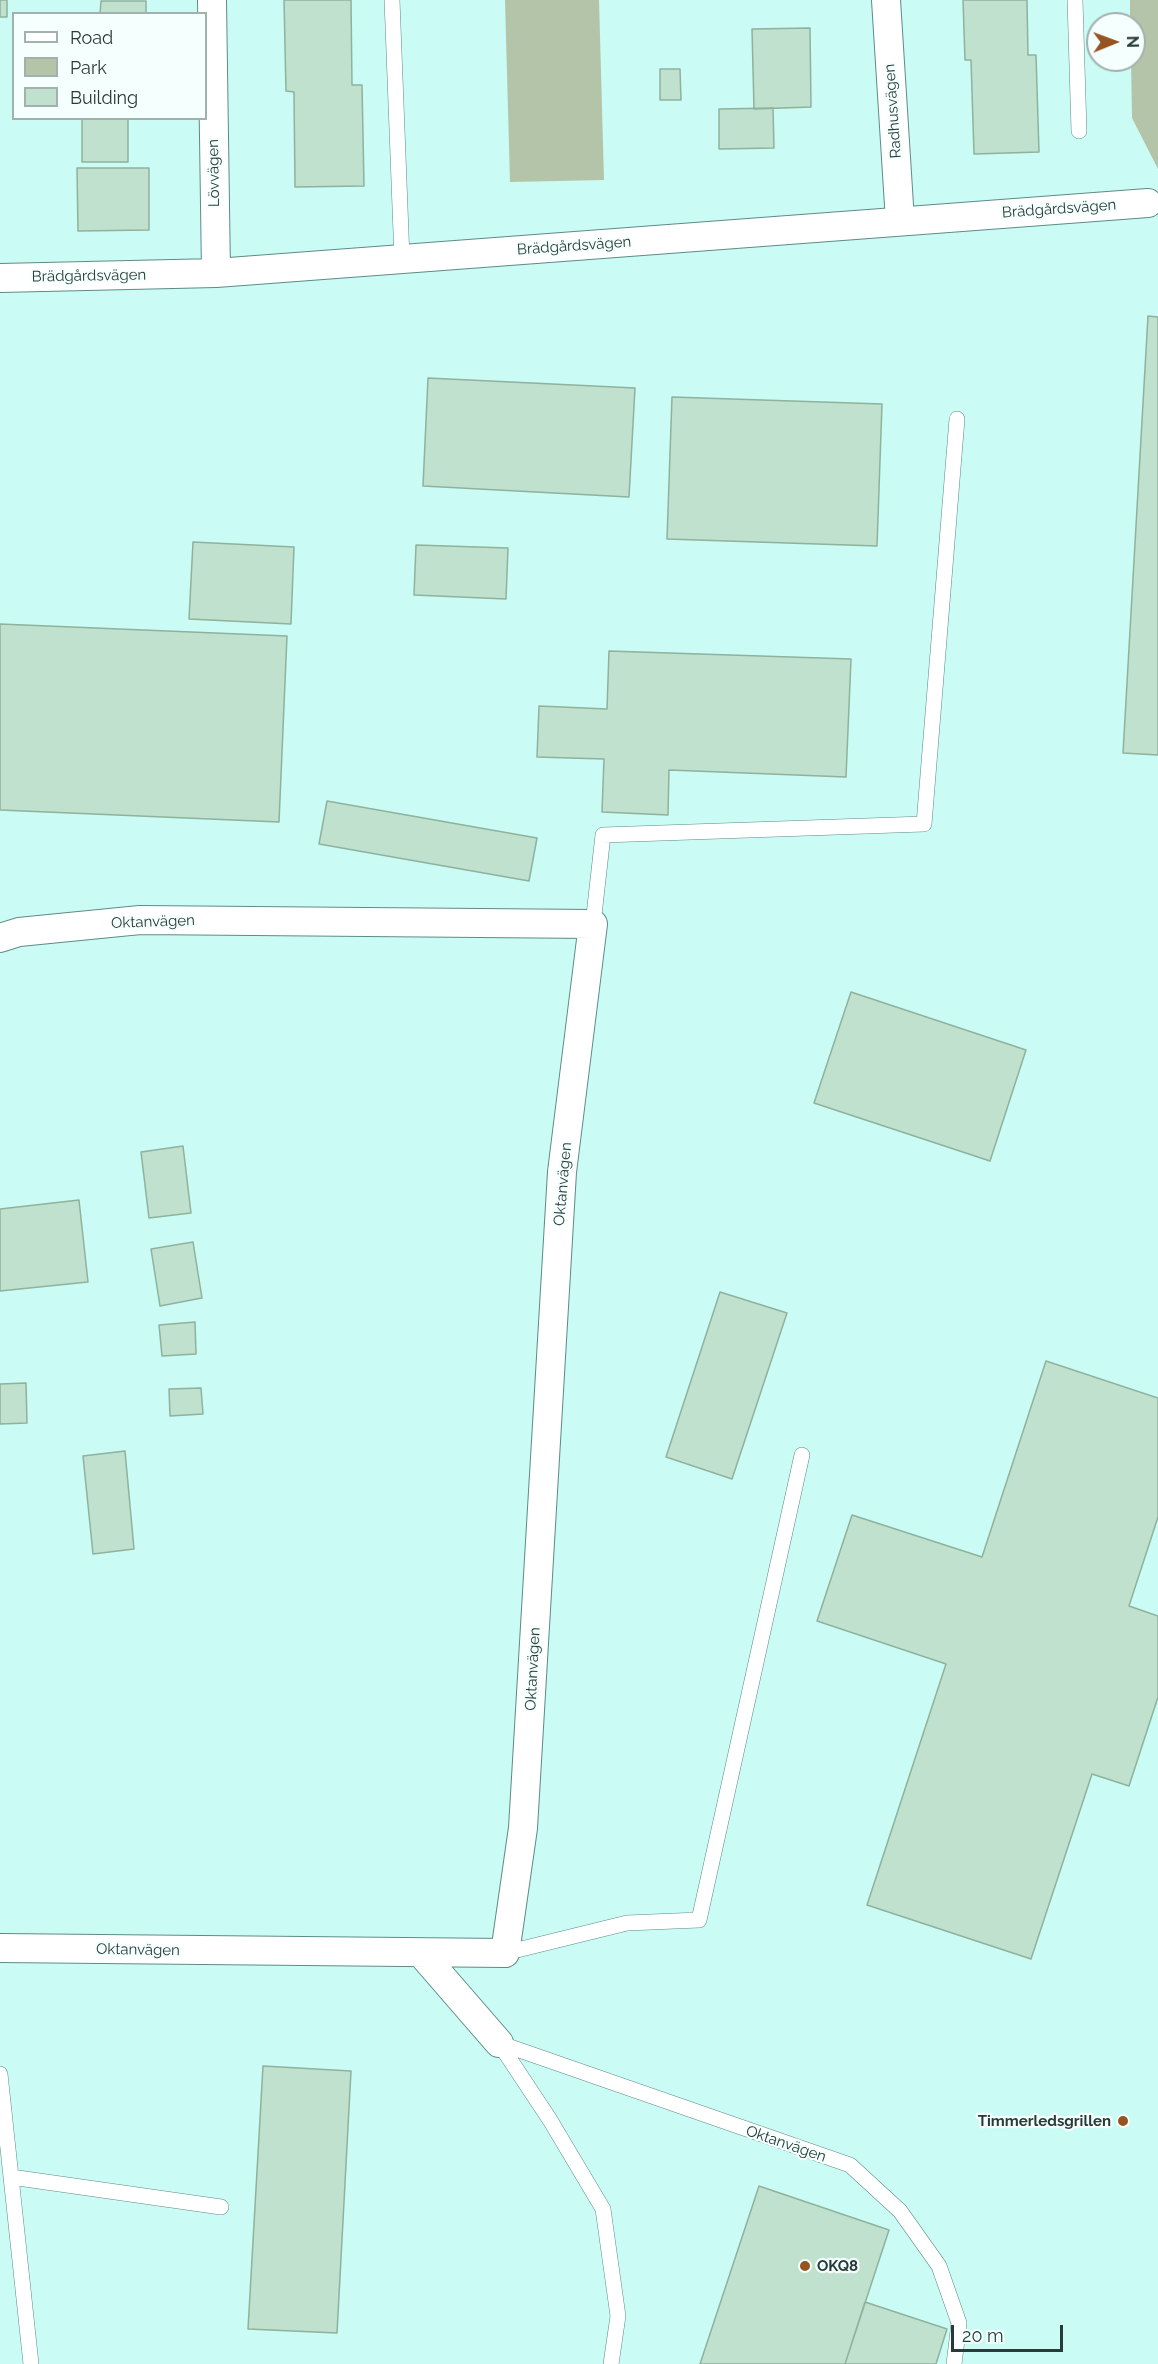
<!DOCTYPE html>
<meta charset="utf-8">
<style>
body{margin:0}
#map{position:relative;width:1158px;height:2364px;overflow:hidden;background:#cafbf4;font-family:Raleway,sans-serif}
canvas{display:block}
.legend{position:absolute;left:12px;top:12px;width:195px;height:108px;box-sizing:border-box;background:#f5fffd;border:2px solid #a3b1ae;margin:0;padding:8px 10px;list-style:none;font-size:18px;color:#273b38}
.legend li{display:flex;align-items:center;gap:12px;height:30px}
.legend b{width:30px;border:2px solid #a3b1ae}
.north{position:absolute;left:1086px;top:12px;width:60px;height:60px;box-sizing:border-box;background:#f5fffd;border:2px solid #a3b1ae;border-radius:50%;rotate:89deg;font-size:16px;font-weight:700;line-height:24px;text-align:center;color:#273b38}
.north::after{content:'';display:block;margin:auto;width:21px;height:27px;background:#965421;clip-path:polygon(50% 0,100% 100%,50% 72%,0 100%)}
.scale{position:absolute;left:951px;top:2325px;width:112px;height:27px;box-sizing:border-box;border:3px solid #273b38;border-top:0;padding-left:8px;font-size:18px;line-height:21px;white-space:nowrap;color:#273b38;-webkit-text-stroke:4px #f5fffd;paint-order:stroke}
</style>
<div id="map">
<canvas width="1158" height="2364"></canvas>
<ul class="legend">
<li><b style="height:8px;background:#fff"></b>Road</li>
<li><b style="height:16px;background:#b3c4a8"></b>Park</li>
<li><b style="height:16px;background:#bfe1ce"></b>Building</li>
</ul>
<div class="north">N</div>
<div class="scale">20 m</div>
</div>
<script>
const ctx = document.querySelector('canvas').getContext('2d');
ctx.lineJoin = 'round';
function paint(path, color) { ctx.fillStyle = color; ctx.fill(path, 'evenodd'); }
function trace(path, color, width, dash) { ctx.strokeStyle = color; ctx.lineWidth = width; ctx.lineCap = dash ? 'butt' : 'round'; ctx.setLineDash(dash || []); ctx.stroke(path); }
function write(font, color, halo, rows, align = 'center') {
  ctx.font = font + ' Raleway,sans-serif'; ctx.lineWidth = 4.5; ctx.setLineDash([]); ctx.textBaseline = 'middle'; ctx.strokeStyle = halo; ctx.fillStyle = color; for (const [text, x, y, turn = 0] of rows) {
    ctx.save(); ctx.translate(x, y); ctx.rotate((+turn || 0) * Math.PI / 180); ctx.textAlign = isNaN(turn) ? turn : align; if (halo) ctx.strokeText(text, 0, 0); ctx.fillText(text, 0, 0); ctx.restore();
  }
}
const green = new Path2D(`
 M505,0H599L604,180L510,182Z
 M1130,0H1158V169L1132,118L1131,60H1134V24H1130Z`);
const building = new Path2D(`
 M0,0H7V17H0Z
 M284,0H351L352,85H362L364,186L295,187L294,92L286,91Z
 M963,0H1027L1028,55H1036L1039,152L974,154L971,60H965Z
 M101,1H146V14H100Z
 M810,28L811,107L754,109L752,29Z
 M660,69H680L681,100H660Z
 M773,108L774,148L719,149V109Z
 M82,118H128V162H82Z
 M77,168H149V230L78,231Z
 M1148,316L1158,317V755L1123,753Z
 M428,378L635,388L629,497L423,486Z
 M672,397L882,404L877,546L667,539Z
 M193,542L294,547L291,624L189,619Z
 M416,545L508,548L506,599L414,595Z
 M0,624L287,636L279,822L0,810Z
 M609,651L851,659L846,777L669,770L668,815L602,812L604,759L537,757L539,706L607,709Z
 M327,801L537,838L529,881L319,844Z
 M851,992L1026,1050L990,1161L814,1103Z
 M183,1146L191,1213L149,1218L141,1152Z
 M79,1200L88,1282L0,1291V1209Z
 M193,1242L202,1298L160,1306L151,1249Z
 M720,1292L787,1313L732,1479L666,1457Z
 M195,1322L196,1354L162,1356L159,1325Z
 M1046,1361L1158,1398V1517L1129,1606L1158,1616V1697L1129,1786L1092,1774L1031,1959L867,1905L946,1664L817,1621L852,1515L982,1557Z
 M26,1383L27,1423L0,1424V1384Z
 M201,1388L203,1414L170,1416L169,1389Z
 M125,1451L134,1549L93,1554L83,1456Z
 M263,2066L351,2071L337,2333L248,2329Z
 M759,2186L889,2230L845,2364H700Z
 M865,2302L947,2329L936,2364H845Z`);
const service = new Path2D(`
 M392,0L402,259
 M1075,0L1079,131
 M593,924L603,835L924,824L957,419
 M505,1953L627,1923L699,1920L802,1455
 M499,2043L850,2165L900,2211L939,2266L959,2323L954,2364
 M499,2043L550,2120L603,2209L618,2316L611,2364
 M0,2074L31,2364
 M11,2177L221,2207`);
const minor = new Path2D(`
 M212,0L216,273
 M886,0L900,221
 M0,278L216,273L1148,203
 M0,938L19,932L140,920L593,924L562,1172L523,1828L505,1953L0,1948
 M421,1953L499,2043`);
const markers = [
 [1123,2121,6,"#965421"],
 [805,2266,6,"#965421"]
];
const streetNames = [
 ["Radhusvägen",893,111,-94],
 ["Lövvägen",214,173,-91],
 ["Brädgårdsvägen",1059,209,-4],
 ["Brädgårdsvägen",574,246,-4],
 ["Brädgårdsvägen",89,276,-1],
 ["Oktanvägen",153,922,-2],
 ["Oktanvägen",563,1184,-85],
 ["Oktanvägen",533,1669,-87],
 ["Oktanvägen",138,1950,1],
 ["Oktanvägen",786,2144,19]
];
const poiNames = [
 ["Timmerledsgrillen",1111,2121],
 ["OKQ8",817,2266,"left"]
];
paint(green, '#b3c4a8');
paint(building, '#bfe1ce');
trace(building, '#8eb29d', 1.5);
trace(service, '#5e8b86', 16);
trace(minor, '#5e8b86', 30);
trace(service, '#fff', 15);
trace(minor, '#fff', 28);
for (const [x, y, r, color] of markers) { const dot = new Path2D(); dot.arc(x, y, r, 0, 2 * Math.PI); ctx.fillStyle = color; ctx.fill(dot); trace(dot, '#f5fffd', 2); }
write('15px', '#273b38', '#f5fffd', streetNames);
write('bold 15px', '#273b38', '#f5fffd', poiNames, 'right');
</script>
